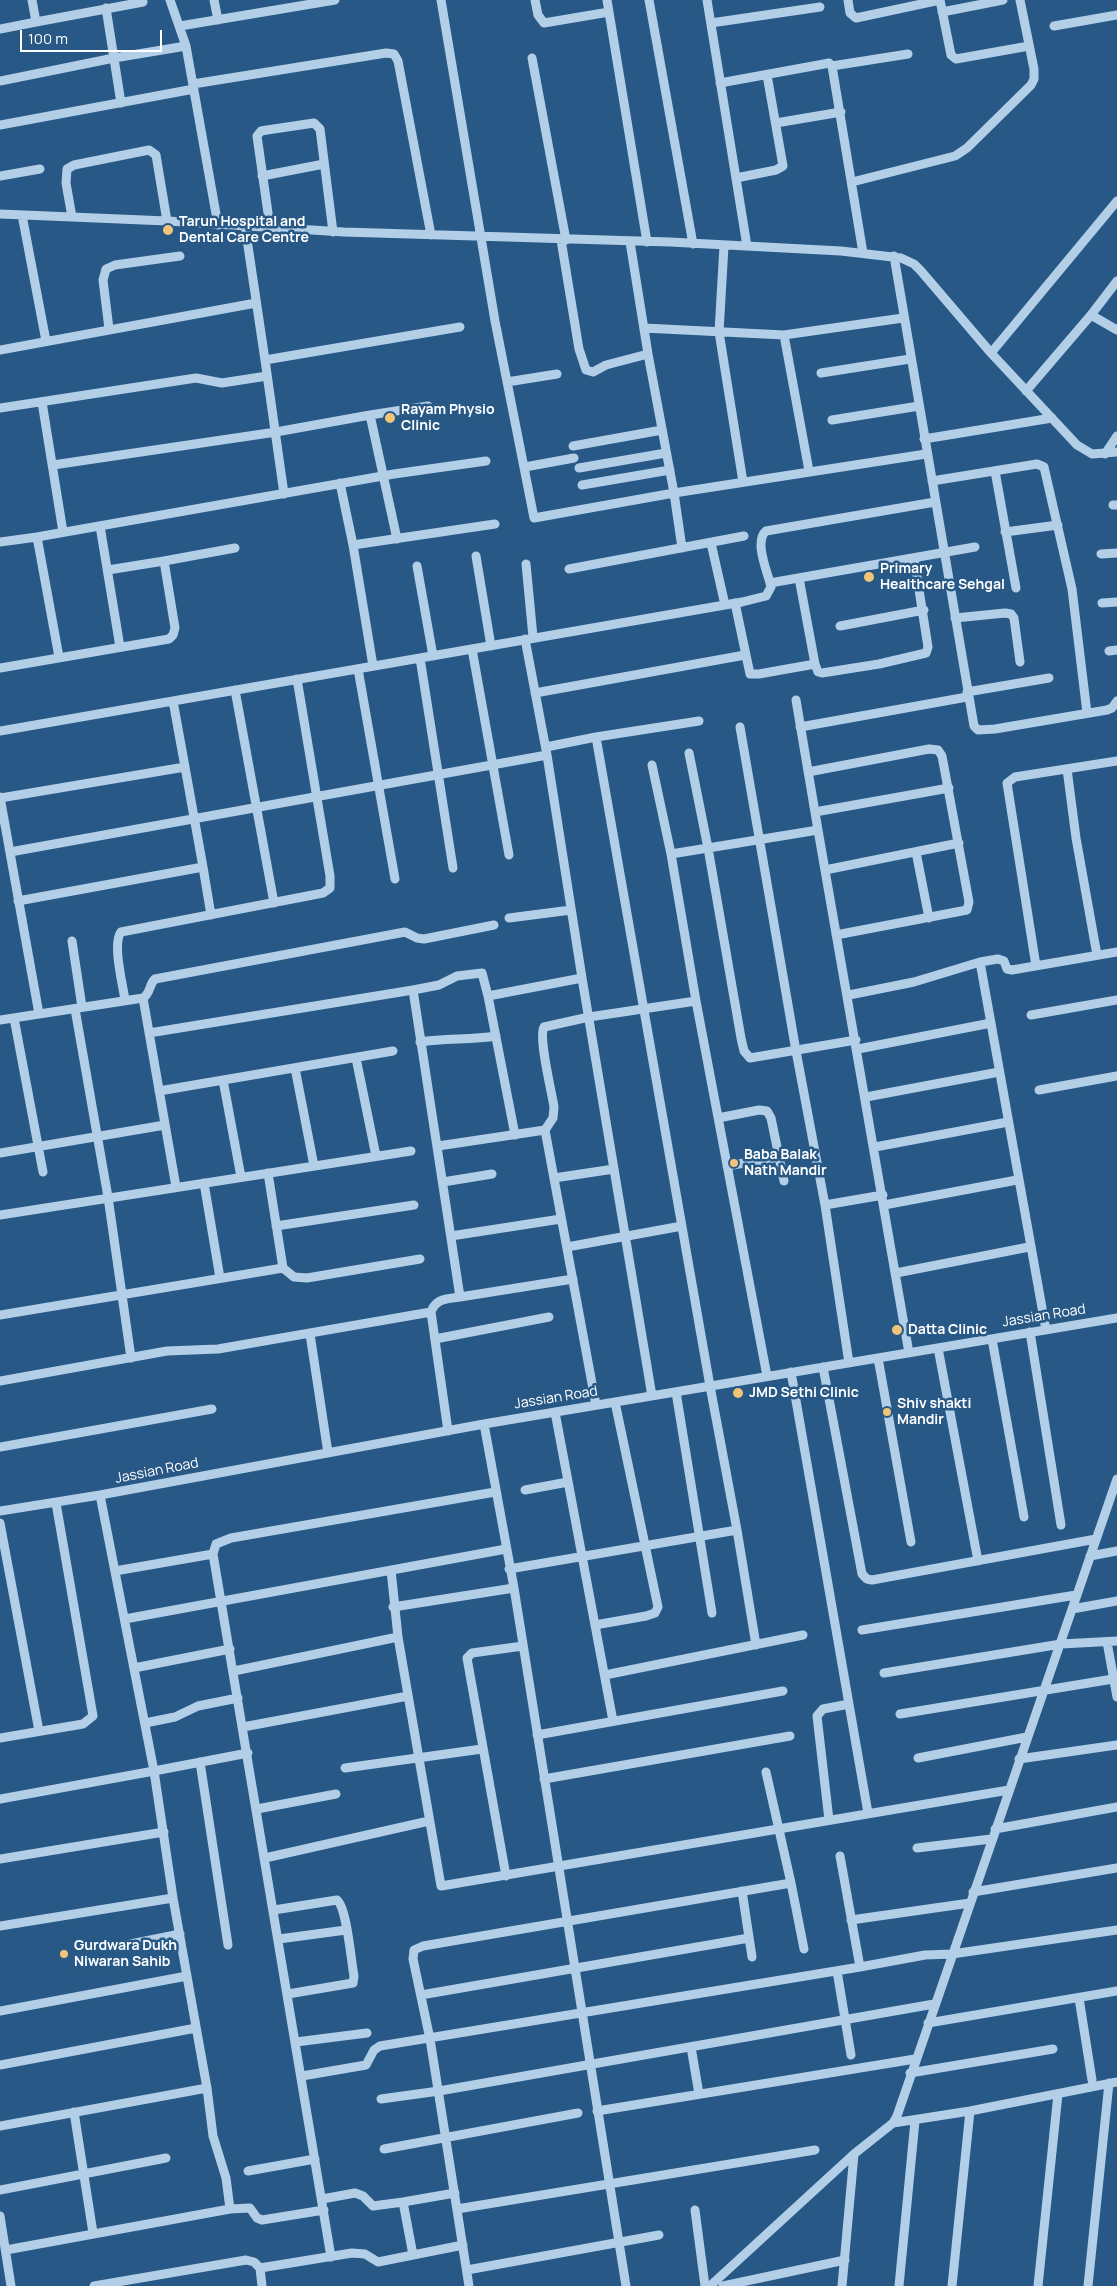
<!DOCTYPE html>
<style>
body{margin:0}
#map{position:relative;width:1117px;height:2286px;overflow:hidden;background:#285986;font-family:Manrope,sans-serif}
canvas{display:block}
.scale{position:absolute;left:20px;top:30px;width:142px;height:22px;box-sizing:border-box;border:2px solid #fff;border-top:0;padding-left:6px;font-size:15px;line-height:18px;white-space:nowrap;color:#fff;-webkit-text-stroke:4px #285986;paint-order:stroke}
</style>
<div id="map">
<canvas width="1117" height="2286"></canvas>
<div class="scale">100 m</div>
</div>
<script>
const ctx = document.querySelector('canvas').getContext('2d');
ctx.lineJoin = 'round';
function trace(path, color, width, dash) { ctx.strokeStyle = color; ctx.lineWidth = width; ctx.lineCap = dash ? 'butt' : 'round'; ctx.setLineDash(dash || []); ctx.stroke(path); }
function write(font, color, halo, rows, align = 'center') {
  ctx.font = font + ' Manrope,sans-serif'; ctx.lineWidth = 5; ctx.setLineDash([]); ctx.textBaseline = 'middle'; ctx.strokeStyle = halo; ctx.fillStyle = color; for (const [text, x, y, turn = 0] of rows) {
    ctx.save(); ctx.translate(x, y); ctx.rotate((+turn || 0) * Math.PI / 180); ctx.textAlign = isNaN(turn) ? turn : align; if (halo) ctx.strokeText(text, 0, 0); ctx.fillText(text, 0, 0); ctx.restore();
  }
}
const minor = new Path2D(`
 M32,0L36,22L143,2
 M170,0L186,46L218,225
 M214,0L218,20
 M441,0L495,321L534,518L674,493L682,548
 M535,0L538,15L544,23L609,12
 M607,0L647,242
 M649,0L693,244
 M707,0L747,246
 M848,0L850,13L856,18L940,0
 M940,0L951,55L956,59L1029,46
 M106,8L121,103
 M942,12L1003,0
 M711,23L820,7
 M180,26L335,0
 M1054,26L1117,15
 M0,29L36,22
 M532,58L566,240
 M832,66L908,54
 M0,81L114,58L186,46
 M720,83L824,64L829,63L832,66L863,253
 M193,84L386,53L394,54L398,61L431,235
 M776,123L841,112
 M0,125L194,89
 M0,176L40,169
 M262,176L324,164
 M736,178L776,170L783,166L767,75
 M852,182L955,156L967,148L1031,85L1034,79V69L1020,0
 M0,214L167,221L344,232L670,242L841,251L901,258L914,264L921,271L991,353L1077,445L1092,454L1117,452
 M22,215L46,341
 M72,217L66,183L67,169L74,165L149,150L156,155L167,221
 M245,226L265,360
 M270,227L257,136L261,131L267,130L314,123L320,129L333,232
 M561,240L579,349L586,370L593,372L606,365L648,354
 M630,242L648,354L674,493L926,454
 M724,246L719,332L743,482
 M894,256L974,726L978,730L995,729L1107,710L1112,708L1117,701
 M1091,315L1117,330
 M644,328L784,335L903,318
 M109,329L103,280L106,269L115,265L180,256
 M784,335L809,471
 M0,350L256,303
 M991,353L1117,201
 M821,373L910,359
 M507,382L557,374
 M1026,391L1091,315L1117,281
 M42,402L63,532
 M0,408L196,378L222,383L267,376
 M370,415L428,406
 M832,420L919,406
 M924,439L1052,418
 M573,446L662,430
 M1105,454L1117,436
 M53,465L276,432L370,415L397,539
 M525,467L574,458
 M579,468L666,453
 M995,471L1016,588
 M932,481L1037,464L1044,467L1072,589L1087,713
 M340,483L353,545L495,524
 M582,485L670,470
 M284,494L265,360L460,327
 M935,502L766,531C754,541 767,571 770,583L975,547
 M1113,505H1117
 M100,526L120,647
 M1005,532L1058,525
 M37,537L59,657
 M0,542L37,537L394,474L486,461
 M711,543L725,605
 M353,545L373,666
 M1101,554L1117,553
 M476,556L491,646
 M526,564L533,637
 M417,566L433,656
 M569,569L744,536
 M108,570L164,561
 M735,603L750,674H759L815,664L799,578
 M1102,603L1117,602
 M955,618L1005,613L1011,614L1014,618L1020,662
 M840,626L924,610
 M525,639L547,755L582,978L652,1396
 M472,649L509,855
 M1109,651L1117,650
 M420,658L453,868
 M815,664L818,672L822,673L879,664L926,653L928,647L914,558
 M0,668L169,639L173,635L175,628L164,561L235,548
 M358,669L395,879
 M235,690L274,903
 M967,692L1049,678
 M535,693L745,655
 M796,700L818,830L708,848L741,1038L744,1051L750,1058L856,1040
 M173,701L742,602L766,596L771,587L770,583
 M740,727L796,1051L825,1205L849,1363
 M800,727L967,697
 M0,731L173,701L185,767L0,798
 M596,737L699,721
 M546,747L596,737L710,1386L737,1530L756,1645
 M1067,769L1076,838L1097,955
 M808,772L929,749L938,750L942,756L969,902L967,910L836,935
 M0,797L39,1014
 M815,812L949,788
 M818,830L909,1353
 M10,852L547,755
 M916,852L929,918
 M671,854L708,848L689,753
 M203,867L211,915
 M825,870L959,843
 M18,901L203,867L185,767
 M509,918L571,910
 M72,941L82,1007
 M980,962L1046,1330
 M1036,966L1007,783L1015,777L1117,761
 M413,990L439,985L457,976L482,973L488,996L515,1135
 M849,995L914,982L980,962L998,959L1004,961L1007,969L1012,970L1117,952
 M488,996L582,978
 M143,998L176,1187
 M125,1000C123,985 112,944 121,932L323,893L330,888V876L297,679
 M696,1001L767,1376
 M75,1009L108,1197L131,1358
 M1031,1015L1117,1000
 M14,1018L43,1172
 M0,1020L143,998C151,993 149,984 155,979L405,932L417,938L424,939L494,925
 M149,1033L413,990L460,1297L573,1279
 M420,1042C446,1038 470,1040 496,1036
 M858,1049L991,1023
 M356,1058L376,1156
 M295,1068L314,1166
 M223,1080L241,1177
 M1039,1090L1117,1076
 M159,1091L393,1051
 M866,1097L999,1072
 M718,1118L759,1110L767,1111L771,1118L784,1181
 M545,1130L553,1118L554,1107C552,1093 538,1037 544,1027L589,1017L696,1001L671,854L652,765
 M438,1146L545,1130L596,1405
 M875,1147L1008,1122
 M0,1153L165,1125
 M727,1166L779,1157
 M554,1178L614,1169
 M443,1182L492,1174
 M204,1183L220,1278
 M825,1205L883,1195
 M884,1205L1017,1180
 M0,1215L411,1151
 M276,1226L414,1205
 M451,1236L561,1219
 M567,1247L682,1226
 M283,1268L294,1277L307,1278L420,1259
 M896,1273L1029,1247
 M0,1315L283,1268L268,1173
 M1030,1332L1061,1525
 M310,1334L328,1453
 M435,1339L549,1317
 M992,1339L1024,1517
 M938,1348L978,1561
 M878,1358L911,1542
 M823,1367L862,1574L867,1579L872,1580L1096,1539
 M791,1372L868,1813
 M0,1381L167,1351L218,1349L431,1312
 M676,1392L712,1613
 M555,1412L613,1721
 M484,1424L514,1588L626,2286
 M448,1431L431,1312C436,1298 447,1299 460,1297
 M0,1447L212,1409
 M525,1490L568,1482
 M0,1511L100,1495L484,1424L1117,1318
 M0,1523L39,1731
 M213,1554L331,2257
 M1090,1556L1117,1551
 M509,1569L737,1530
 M391,1570L398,1637L441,1886L1009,1790
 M115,1571L213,1554L216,1544L231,1538L495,1492
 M393,1607L514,1588
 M1072,1609L1117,1601
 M125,1619L506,1549
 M595,1625L646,1616L655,1613L658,1607L615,1402
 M862,1630L1076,1595
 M1107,1642L1117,1697
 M134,1668L230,1649
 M234,1671L398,1637
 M884,1673L1061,1644L1117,1641
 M605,1675L803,1635
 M900,1714L1113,1679
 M145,1723L175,1717L198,1706L238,1698
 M243,1727L408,1696
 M537,1735L783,1691
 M0,1738L83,1724L93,1716L56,1503
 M918,1758L1027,1737
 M1019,1759L1117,1745
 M200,1762L228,1945
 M345,1768L482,1749
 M766,1772L791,1883
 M544,1779L790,1736
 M0,1799L154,1771L100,1495
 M257,1809L336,1794
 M829,1820L817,1716L823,1709L849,1704
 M995,1829L1117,1807
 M917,1848L991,1839
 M840,1856L860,1967
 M265,1858L429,1821
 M0,1859L164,1832
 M506,1876L467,1658L472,1653L523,1646
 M742,1891L752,1957
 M973,1892L1117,1868
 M173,1898L207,2088L213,2136L226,2178L230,2209
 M274,1910L337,1900C347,1908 351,1961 354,1976L353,1983L288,1994
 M851,1920L970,1903
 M0,1926L173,1898L154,1771L248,1753
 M279,1939L346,1930
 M116,1947L180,1934
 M837,1971L851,2055
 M421,1995L749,1938
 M1079,1998L1092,2080
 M0,2011L187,1976
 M928,2023L1117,1991
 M296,2042L367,2033
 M691,2047L699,2094
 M0,2065L196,2028
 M910,2073L1053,2049
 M302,2076L366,2065L374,2050L380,2046L860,1967L925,1955L952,1954L1117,1930
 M381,2099L439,2091L934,2004
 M597,2111L915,2059
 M74,2112L93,2233
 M893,2123L970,2111L1117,2082
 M0,2126L207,2088
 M384,2149L578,2113
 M248,2171L315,2159
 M0,2190L166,2158
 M322,2199L355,2193L363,2196L373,2206L403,2202
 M457,2209L815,2150
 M695,2210L705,2286
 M0,2216L11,2286
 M6,2250L230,2209L250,2208L257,2218L262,2220L324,2210
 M413,2255L403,2202L455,2193
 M467,2270L659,2235
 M94,2286L246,2260L254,2262L260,2268
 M262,2286L260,2268L352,2253L365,2254L378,2262L463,2245
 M469,2286L430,2039L413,1959L414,1950L423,1946L791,1883L804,1949
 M710,2286L854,2154L893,2123L897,2116L1117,1479
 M723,2286L845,2260
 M842,2286L854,2154
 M899,2286L915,2121
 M952,2286L970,2111
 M1038,2286L1058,2094
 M1088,2286L1109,2083`);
const markers = [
 [168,230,6,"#f0c479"],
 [390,418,6,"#f0c479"],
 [869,577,6,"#f0c479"],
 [734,1163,5,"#f0c479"],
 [897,1330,6,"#f0c479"],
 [738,1393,6,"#f0c479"],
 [887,1412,5,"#f0c479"],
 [64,1954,5,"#f0c479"]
];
const poiNames = [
 ["Tarun Hospital and",179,222],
 ["Dental Care Centre",179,238],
 ["Rayam Physio",401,410],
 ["Clinic",401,426],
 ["Primary",880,569],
 ["Healthcare Sehgal",880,585],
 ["Baba Balak",744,1155],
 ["Nath Mandir",744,1171],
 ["Datta Clinic",908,1330],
 ["JMD Sethi Clinic",749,1393],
 ["Shiv shakti",897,1404],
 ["Mandir",897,1420],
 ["Gurdwara Dukh",74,1946],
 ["Niwaran Sahib",74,1962]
];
const streetNames = [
 ["Jassian Road",1044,1316,-9],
 ["Jassian Road",556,1398,-9],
 ["Jassian Road",157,1471,-11]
];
trace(minor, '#b3cfe8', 9);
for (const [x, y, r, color] of markers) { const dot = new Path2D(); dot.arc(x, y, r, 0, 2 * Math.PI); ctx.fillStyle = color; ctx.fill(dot); trace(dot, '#285986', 2); }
write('bold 14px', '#fff', '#285986', poiNames, 'left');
write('14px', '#fff', '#285986', streetNames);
</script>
